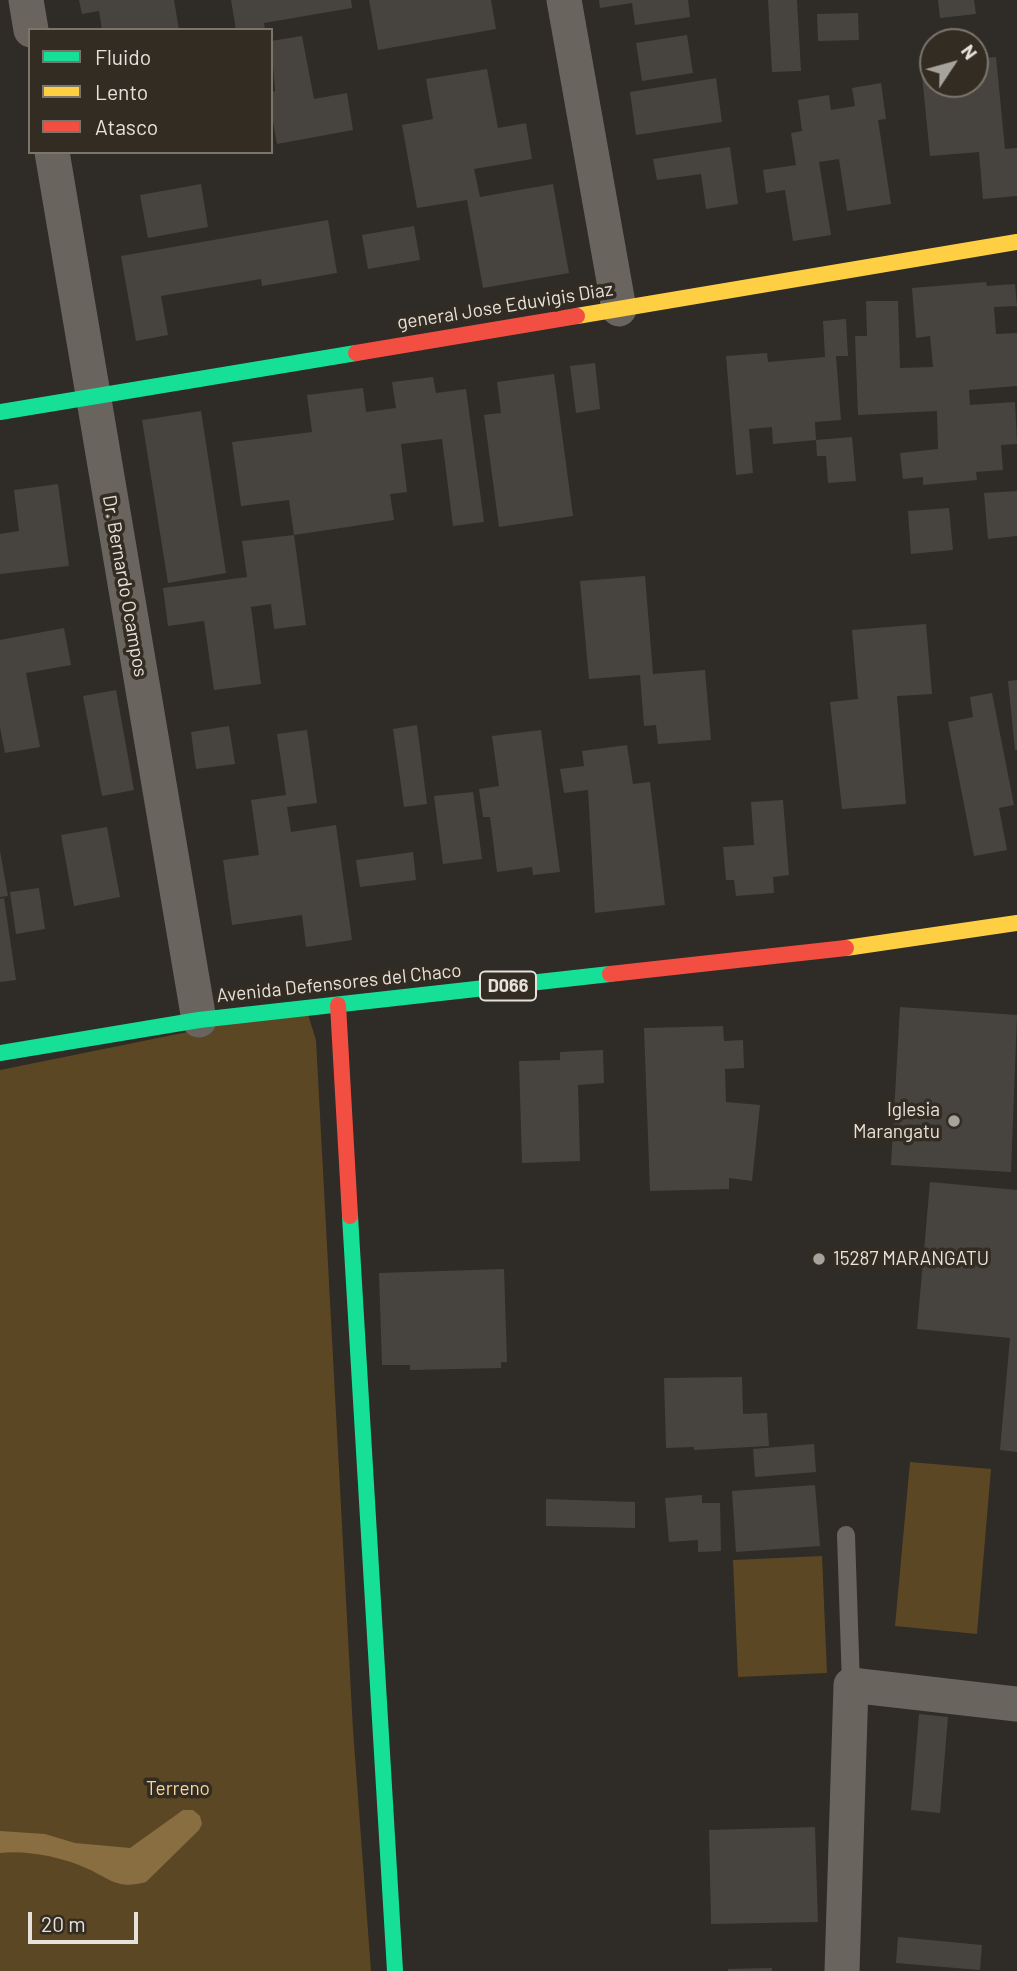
<!DOCTYPE html>
<style>
body{margin:0}
#map{position:relative;width:1017px;height:1971px;overflow:hidden;background:#2f2b26;font-family:Barlow,sans-serif}
canvas{display:block}
.legend{position:absolute;left:28px;top:28px;width:245px;height:126px;box-sizing:border-box;background:#332c22;border:2px solid #7b756c;margin:0;padding:9px 12px;list-style:none;font-size:21px;color:#e6e2db}
.legend li{display:flex;align-items:center;gap:14px;height:35px}
.legend b{width:35px;border:2px solid #7b756c}
.north{position:absolute;left:919px;top:28px;width:70px;height:70px;box-sizing:border-box;background:#332c22;border:2px solid #7b756c;border-radius:50%;rotate:54deg;font-size:19px;font-weight:700;line-height:28px;text-align:center;color:#e6e2db}
.north::after{content:'';display:block;margin:auto;width:24px;height:32px;background:#a6a29c;clip-path:polygon(50% 0,100% 100%,50% 72%,0 100%)}
.scale{position:absolute;left:28px;top:1912px;width:110px;height:32px;box-sizing:border-box;border:4px solid #e6e2db;border-top:0;padding-left:9px;font-size:21px;line-height:24px;white-space:nowrap;color:#e6e2db;-webkit-text-stroke:5px #332c22;paint-order:stroke}
</style>
<div id="map">
<canvas width="1017" height="1971"></canvas>
<ul class="legend">
<li><b style="height:9px;background:#16e098"></b>Fluido</li>
<li><b style="height:9px;background:#ffcf43"></b>Lento</li>
<li><b style="height:9px;background:#f24e42"></b>Atasco</li>
</ul>
<div class="north">N</div>
<div class="scale">20 m</div>
</div>
<script>
const ctx = document.querySelector('canvas').getContext('2d');
ctx.lineJoin = 'round';
function paint(path, color) { ctx.fillStyle = color; ctx.fill(path, 'evenodd'); }
function trace(path, color, width, dash) { ctx.strokeStyle = color; ctx.lineWidth = width; ctx.lineCap = dash ? 'butt' : 'round'; ctx.setLineDash(dash || []); ctx.stroke(path); }
function write(font, color, halo, rows, align = 'center') {
  ctx.font = font + ' Barlow,sans-serif'; ctx.lineWidth = 7; ctx.setLineDash([]); ctx.textBaseline = 'middle'; ctx.strokeStyle = halo; ctx.fillStyle = color; for (const [text, x, y, turn = 0] of rows) {
    ctx.save(); ctx.translate(x, y); ctx.rotate((+turn || 0) * Math.PI / 180); ctx.textAlign = isNaN(turn) ? turn : align; if (halo) ctx.strokeText(text, 0, 0); ctx.fillText(text, 0, 0); ctx.restore();
  }
}
const green = new Path2D(`
 M306,1008L316,1040L353,1730L371,1971H0V1070Z
 M910,1462L991,1469L977,1634L895,1626Z
 M822,1556L827,1673L738,1677L733,1560Z`);
const water = new Path2D(`
 M183,1810H193L200,1816L202,1824L199,1830L146,1882C117,1890 111,1879 86,1868C61,1857 27,1850 0,1853V1831L45,1834L75,1843L130,1848Z`);
const building = new Path2D(`
 M79,0H174L179,30H102L99,11L82,14Z
 M231,0H351L352,8L264,23L265,30H236Z
 M369,0H491L496,29L378,50Z
 M599,0H688L690,17L635,25L632,3L600,8Z
 M768,0H797L801,71L772,72Z
 M938,0H974L976,14L940,18Z
 M858,13L859,40L818,41L817,14Z
 M687,35L693,73L642,81L636,43Z
 M302,36L314,99L347,93L353,130L277,144L271,111V92L275,91L271,41Z
 M996,57L1005,149L1017,148V196L983,199L979,152L930,156L921,65L933,63V84H975V59Z
 M487,69L498,128L526,123L532,159L474,169L480,197L553,184L569,273L483,288L467,200L417,208L402,125L433,119L426,79Z
 M716,78L722,122L636,135L630,92Z
 M881,83L886,119L878,120L891,204L847,211L839,159L819,162L831,235L793,241L785,190L766,193L763,170L796,165L791,133L802,131L798,100L829,95L831,110L855,106L852,88Z
 M730,147L738,204L706,209L701,174L657,180L653,159Z
 M201,184L208,227L148,238L140,195Z
 M328,220L337,273L262,286L261,279L161,296L168,335L136,341L121,256Z
 M414,226L420,260L368,269L362,235Z
 M986,282L987,286L1015,284L1017,306L994,307L996,334L1017,333V386L969,390L970,405L1015,402L1017,444L1001,445L1003,470L976,472L977,480L923,485V477L903,479L900,453L938,449L937,411L858,415L855,336H867L866,301H898L900,368L933,367L930,336L916,338L912,288Z
 M846,319L848,356H836L841,420L815,422L816,440L773,444L772,427L749,429L753,473L736,475L726,356L767,353L768,362L825,357L823,321Z
 M595,363L600,409L576,413L570,366Z
 M554,374L573,516L499,527L484,415L501,413L497,382Z
 M433,377L436,393L466,389L484,522L453,526L442,439L401,444L407,492L390,494L394,520L294,535L289,500L241,506L232,442L312,432L307,395L363,388L366,412L396,408L392,382Z
 M201,411L226,573L168,583L142,420Z
 M852,437L856,481L828,483L826,456H817L816,440Z
 M58,484L69,566L0,574V534L19,531L14,490Z
 M1017,491V536L988,539L984,493Z
 M949,508L953,550L911,554L908,511Z
 M294,535L306,625L274,629L271,604L251,607L261,684L214,690L204,621L168,626L163,588L247,577L242,541Z
 M645,576L653,674L705,670L711,740L658,744L656,725L644,726L640,675L589,679L580,581Z
 M926,624L932,694L897,696L906,804L842,809L830,702L858,699L852,630Z
 M64,628L71,665L26,673L40,747L5,753L0,727V640Z
 M1017,680V750H1015L1008,681Z
 M116,690L134,790L102,796L83,696Z
 M992,693L1014,805L999,808L1007,850L974,856L948,722L973,717L970,697Z
 M417,725L427,804L404,807L393,729Z
 M229,726L235,764L196,769L191,732Z
 M307,730L317,803L287,807L291,832L336,825L352,940L306,947L302,915L232,925L223,860L259,855L251,800L286,795L277,734Z
 M541,730L560,872L533,875L532,867L497,872L490,817H483L479,789L499,786L492,736Z
 M627,745L633,784L650,782L665,905L595,913L588,790L564,793L560,769L584,766L582,751Z
 M473,792L482,859L443,864L434,796Z
 M783,800L789,875L773,877L774,893L736,896L734,880H726L723,847L754,845L751,802Z
 M107,827L120,897L74,906L61,835Z
 M0,851L8,896L0,897Z
 M413,852L416,880L360,887L356,860Z
 M39,888L45,929L16,934L10,892Z
 M4,898L16,980L0,982V899Z
 M900,1007L1017,1015L1011,1172L891,1165Z
 M723,1026L724,1041L743,1040L744,1068L725,1069L726,1102L760,1105L752,1181L729,1178V1189L650,1191L644,1028Z
 M603,1050L604,1083L578,1085L580,1161L522,1163L519,1061L560,1060V1052Z
 M930,1182L1017,1190V1452L1000,1450L1010,1338L917,1329Z
 M504,1269L507,1362H501V1368L410,1370V1365H382L379,1273Z
 M742,1377L743,1414L767,1413L769,1446L694,1450V1447L666,1448L664,1378Z
 M814,1444L816,1472L755,1477L753,1449Z
 M815,1485L820,1546L736,1552L732,1491Z
 M702,1495V1503H720L721,1551L698,1552V1540L669,1542L665,1498Z
 M546,1499L635,1502V1528L546,1526Z
 M919,1714L948,1717L940,1813L911,1810Z
 M815,1827L818,1922L711,1924L709,1830Z
 M898,1937L982,1945L980,1970L896,1963Z
 M772,1968V1971H728V1969Z`);
const lane = new Path2D(`
 M846,1535L851,1685`);
const street = new Path2D(`
 M26,0L31,30
 M564,0L619,309
 M52,152L199,1020
 M842,1971L851,1685L1017,1704`);
const fast = new Path2D(`
 M0,412L356,353
 M0,1053L199,1020L610,974
 M350,1216L395,1971`);
const slow = new Path2D(`
 M577,316L1017,242
 M846,948L1017,923`);
const jam = new Path2D(`
 M356,353L577,316
 M610,974L846,948
 M338,1005L350,1216`);
const markers = [
 [954,1121,7,"#a6a29c"],
 [819,1259,7,"#a6a29c"]
];
const shields = [
 [508,986,56]
];
const shieldNames = [
 ["D066",508,986]
];
const streetNames = [
 ["general Jose Eduvigis Diaz",505,306,-9],
 ["Dr. Bernardo Ocampos",125,586,80],
 ["Avenida Defensores del Chaco",339,983,-6]
];
const poiNames = [
 ["Iglesia",940,1110],
 ["Marangatu",940,1132],
 ["15287 MARANGATU",833,1259,"left"]
];
const parkNames = [
 ["Terreno",178,1789]
];
paint(green, '#5b4723');
paint(water, '#896e41');
paint(building, '#474440');
trace(lane, '#69655e', 18);
trace(street, '#69655e', 35);
trace(fast, '#16e098', 16);
trace(slow, '#ffcf43', 16);
trace(jam, '#f24e42', 16);
for (const [x, y, r, color] of markers) { const dot = new Path2D(); dot.arc(x, y, r, 0, 2 * Math.PI); ctx.fillStyle = color; ctx.fill(dot); trace(dot, '#332c22', 2.5); }
for (const [x, y, w] of shields) { const box = new Path2D(); box.roundRect(x - w / 2, y - 14.5, w, 29, 5); ctx.fillStyle = '#332c22'; ctx.fill(box); trace(box, '#e6e2db', 2); }
write('bold 18px', '#e6e2db', null, shieldNames);
write('19px', '#e6e2db', '#332c22', streetNames);
write('19px', '#e6e2db', '#332c22', poiNames, 'right');
write('19px', '#f9d59b', '#332c22', parkNames);
</script>
